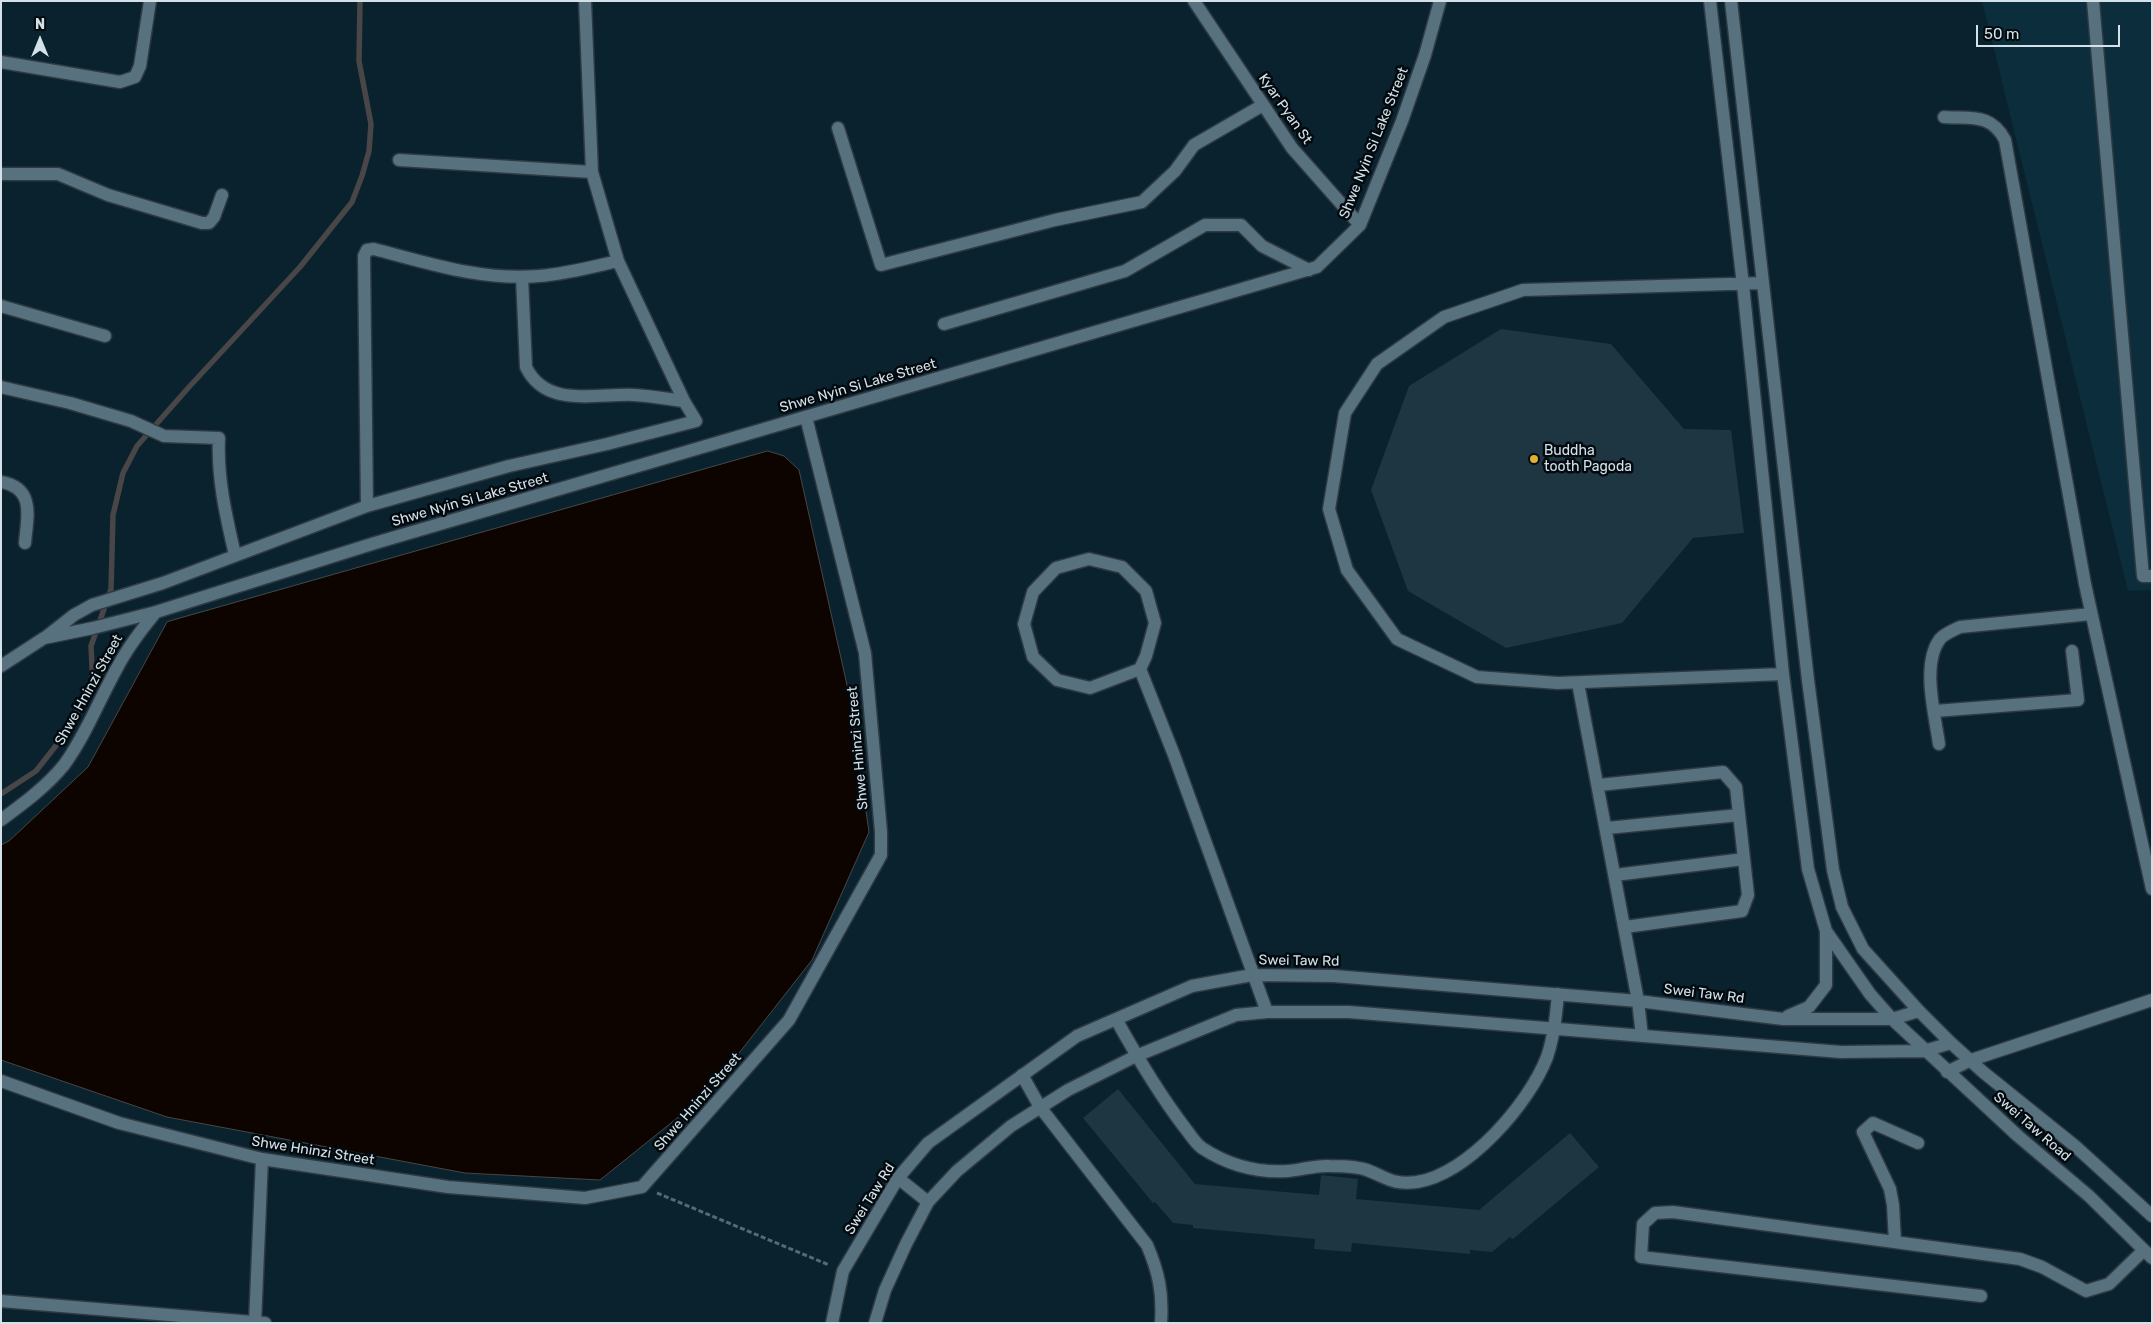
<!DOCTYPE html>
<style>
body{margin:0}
#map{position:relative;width:2153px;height:1324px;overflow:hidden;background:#09222d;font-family:Rubik,sans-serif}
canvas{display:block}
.frame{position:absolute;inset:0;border:2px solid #d3e1e8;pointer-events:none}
.north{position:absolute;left:15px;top:15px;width:50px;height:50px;-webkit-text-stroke:4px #030a0f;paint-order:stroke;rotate:0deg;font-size:14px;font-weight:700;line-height:20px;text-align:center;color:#d3e1e8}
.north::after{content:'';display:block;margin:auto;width:18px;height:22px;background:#d3e1e8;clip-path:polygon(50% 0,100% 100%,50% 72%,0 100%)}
.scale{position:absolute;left:1976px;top:25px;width:144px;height:22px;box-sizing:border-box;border:2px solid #d3e1e8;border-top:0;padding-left:6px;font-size:15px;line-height:18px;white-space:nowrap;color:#d3e1e8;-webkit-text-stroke:4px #030a0f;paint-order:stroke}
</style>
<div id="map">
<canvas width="2153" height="1324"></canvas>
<div class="frame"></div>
<div class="north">N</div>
<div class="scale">50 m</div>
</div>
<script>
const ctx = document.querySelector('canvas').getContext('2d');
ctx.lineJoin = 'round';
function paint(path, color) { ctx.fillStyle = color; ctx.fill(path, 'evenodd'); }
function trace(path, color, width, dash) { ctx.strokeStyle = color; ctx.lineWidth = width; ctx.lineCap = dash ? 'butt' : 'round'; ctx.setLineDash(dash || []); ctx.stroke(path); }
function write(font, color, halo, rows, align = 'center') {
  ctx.font = font + ' Rubik,sans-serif'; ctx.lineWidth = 5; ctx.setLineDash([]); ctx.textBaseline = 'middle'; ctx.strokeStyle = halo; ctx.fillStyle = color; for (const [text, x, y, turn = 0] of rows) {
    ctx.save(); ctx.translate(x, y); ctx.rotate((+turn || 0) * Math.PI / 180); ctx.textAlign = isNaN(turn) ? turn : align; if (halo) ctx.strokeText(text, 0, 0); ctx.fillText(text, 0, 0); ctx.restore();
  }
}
const built = new Path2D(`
 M1982,1H2152V590L2128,591Z`);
const water = new Path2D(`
 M768,451L784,456L799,470L849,694L869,832L812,960L707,1094L600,1180L465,1173L167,1117L1,1060V845L9,841L88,767L167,622Z`);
const stream = new Path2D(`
 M1,794L36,771L58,743L93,686L91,646L111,589L113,515L123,473L137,446L189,387L300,267L352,202L362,176L369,151L371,124L359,61L360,1`);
const building = new Path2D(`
 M1501,329L1611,344L1684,429L1731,430L1744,533L1693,538L1622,623L1506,648L1408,591L1371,490L1409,386Z
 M1118,1089L1195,1184L1319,1195L1321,1175L1358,1179L1356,1199L1479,1210L1570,1133L1599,1167L1513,1239L1510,1237L1492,1252L1470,1250V1254L1352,1243L1351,1252L1314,1249L1315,1239L1193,1228V1225L1173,1223L1155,1202L1153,1203L1083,1118Z`);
const path = new Path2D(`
 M657,1193L829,1265`);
const minor = new Path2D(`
 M1194,1L1292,148L1360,225
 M1710,1L1743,285L1783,674L1808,869L1826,931L1870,994L1892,1019L2018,1136L2089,1196L2152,1258
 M1731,1L1808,680L1833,870L1842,907L1863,949L1919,1011L1951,1043L1983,1072L2075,1146L2152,1216
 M2093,1L2143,576H2152
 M1,62L120,82L135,77L140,66L150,1
 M1944,117C1971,119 1991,113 2005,140L2085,584L2152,889
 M838,128L881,265L1055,220L1142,202L1175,171L1194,145L1263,105
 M399,160L592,172
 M1,174H58L108,195L202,223H209L214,217L222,195
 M522,277L526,367C546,409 597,393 634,395C651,396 668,399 684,401
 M1763,283L1523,290L1444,317L1377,364L1345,413L1329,509L1347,570L1397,639L1477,677L1558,683L1783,674
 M1,306L105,336
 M944,324L1125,271L1205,225H1241L1262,246L1309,270
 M1,387L70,403L131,421L164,436L219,438C217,478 226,516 235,555
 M1,482C36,488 27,518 25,543
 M367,506L364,256L367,250L374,249C428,263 482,281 539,276C566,274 592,267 618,261
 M1089,559L1122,567L1146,591L1155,623L1146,656L1140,669L1090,688L1057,680L1033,657L1024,624L1033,592L1056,568Z
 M46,637L74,615L92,605L163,583L367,506L509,466L607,444L696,421L684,401L618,261L592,172L585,1
 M1,666L44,638L93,628L156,612L375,543L1317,267L1360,225L1402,121L1425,55L1440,1
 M1140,669L1174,755L1267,1012
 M1578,683L1638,1001L1642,1036
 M1935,711L2078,700L2072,651
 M1939,744C1935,715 1921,664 1940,639C1944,634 1954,630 1960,627L2091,614
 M1599,785L1723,772L1736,787L1748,895L1742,911L1625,927
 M1,820C24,803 46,787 64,765C86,735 99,700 117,668C128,647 141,630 156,612
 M1607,828L1739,815
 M1615,875L1744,859
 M1788,1016L1809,1007L1826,985V931
 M1116,1019C1137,1057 1159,1094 1185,1128C1190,1134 1195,1143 1202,1148C1228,1165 1257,1173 1288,1171C1302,1170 1316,1165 1329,1166C1341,1166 1356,1166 1367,1170C1388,1178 1392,1185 1417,1182C1468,1174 1529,1104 1547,1057C1554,1036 1556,1016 1558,994
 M1947,1072L1971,1060L2152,1000
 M1022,1075L1040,1107L1147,1245C1159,1273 1163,1293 1161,1323
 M1,1081L119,1123L262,1159L448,1187L585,1198L642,1187L789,1020L881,855V832L865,653L806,417
 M898,1178L928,1202
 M1895,1242L1893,1205L1890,1189L1863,1132L1873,1123L1918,1143
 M1981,1296L1641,1257L1643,1224L1655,1213L1673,1212L2020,1259L2042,1267L2086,1291L2109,1284L2144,1250
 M1,1301L265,1323
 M255,1323L262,1159
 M832,1323L843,1271L898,1178L928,1143L1077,1036L1192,986L1252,975L1334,976L1638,1001L1783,1019H1892L1919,1011
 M875,1323L885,1290L906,1244L928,1202L957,1171L1011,1126L1068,1090L1136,1056L1236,1015L1267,1012H1349L1841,1052L1924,1051L1951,1043`);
const markers = [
 [1534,459,5,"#deb133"]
];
const streetNames = [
 ["Kyar Pyan St",1285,109,55],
 ["Shwe Nyin Si Lake Street",1374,143,-68],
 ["Shwe Nyin Si Lake Street",858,386,-16],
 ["Shwe Nyin Si Lake Street",470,500,-16],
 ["Shwe Hninzi Street",89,690,-61],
 ["Shwe Hninzi Street",858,748,-95],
 ["Swei Taw Rd",1299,961,1],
 ["Swei Taw Rd",1704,994,7],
 ["Shwe Hninzi Street",698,1102,-49],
 ["Swei Taw Road",2032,1127,41],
 ["Shwe Hninzi Street",313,1151,9],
 ["Swei Taw Rd",870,1199,-58]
];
const poiNames = [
 ["Buddha",1544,451],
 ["tooth Pagoda",1544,467]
];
paint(built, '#0b2d3c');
paint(water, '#0d0400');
trace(water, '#484646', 1);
trace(stream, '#484646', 5.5);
paint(building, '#1d3641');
trace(minor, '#2e3a43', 15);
trace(path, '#556a73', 3, [5, 2.5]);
trace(minor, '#57717e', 12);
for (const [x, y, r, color] of markers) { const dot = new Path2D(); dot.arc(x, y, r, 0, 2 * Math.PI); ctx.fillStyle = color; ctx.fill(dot); trace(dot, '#030a0f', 2); }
write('14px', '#d3e1e8', '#030a0f', streetNames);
write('14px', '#d3e1e8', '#030a0f', poiNames, 'left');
</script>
